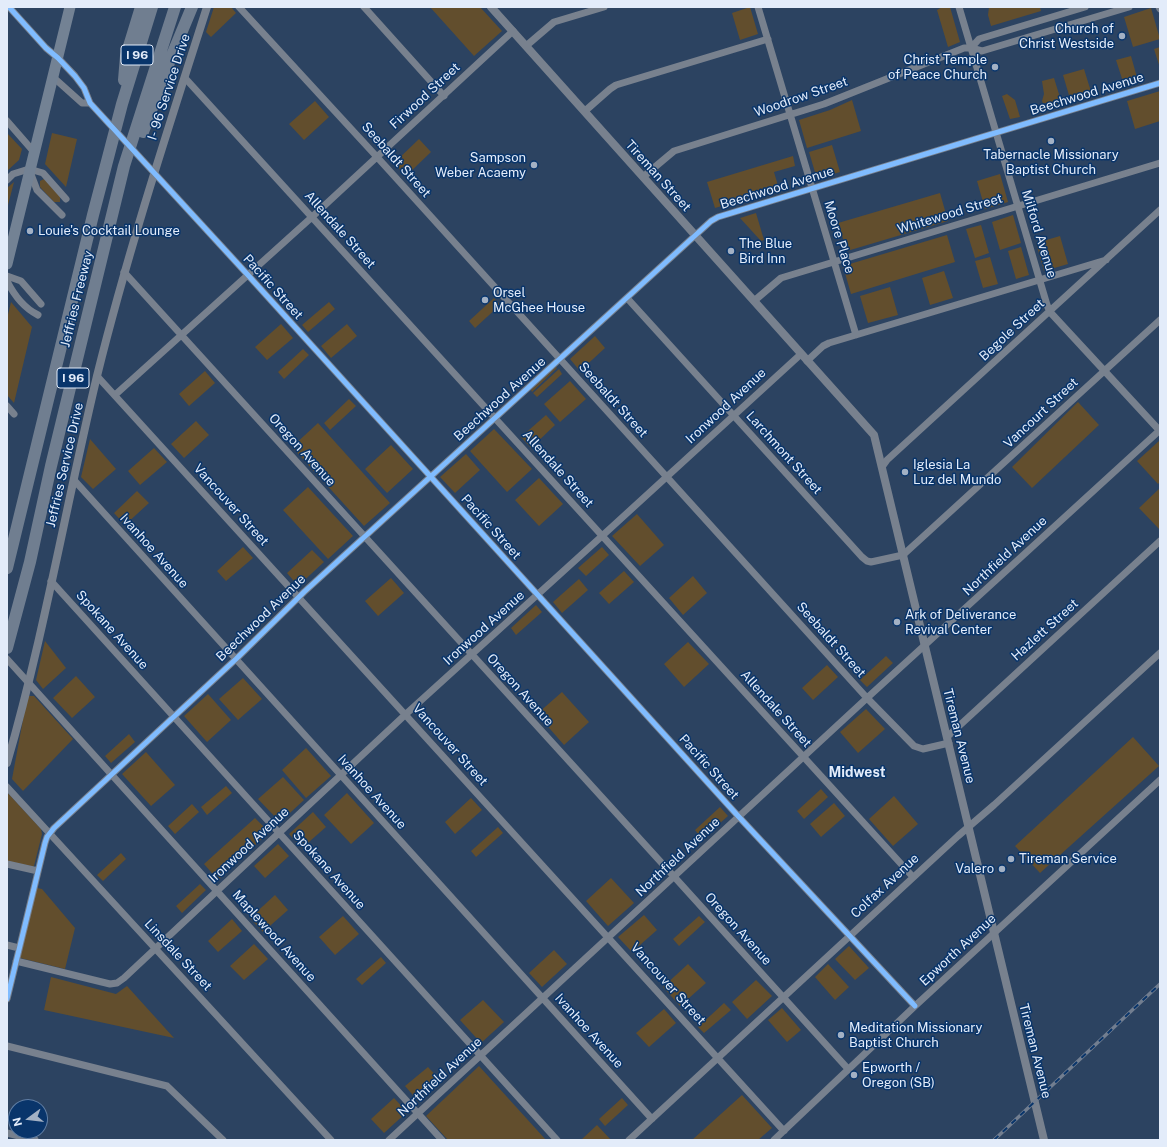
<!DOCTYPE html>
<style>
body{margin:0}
#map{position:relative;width:1167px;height:1147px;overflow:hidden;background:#2c4361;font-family:"Public Sans",sans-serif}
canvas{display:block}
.frame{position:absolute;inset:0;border:8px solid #e3ecfa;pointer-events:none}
.north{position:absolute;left:8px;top:1099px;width:40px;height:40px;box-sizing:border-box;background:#09356b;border:1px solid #607ea4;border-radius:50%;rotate:255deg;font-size:11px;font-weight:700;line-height:16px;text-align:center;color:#e3ecfa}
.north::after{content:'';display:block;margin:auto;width:14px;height:18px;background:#a3b1c4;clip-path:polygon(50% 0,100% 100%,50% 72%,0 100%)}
</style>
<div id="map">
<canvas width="1167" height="1147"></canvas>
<div class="frame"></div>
<div class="north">N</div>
</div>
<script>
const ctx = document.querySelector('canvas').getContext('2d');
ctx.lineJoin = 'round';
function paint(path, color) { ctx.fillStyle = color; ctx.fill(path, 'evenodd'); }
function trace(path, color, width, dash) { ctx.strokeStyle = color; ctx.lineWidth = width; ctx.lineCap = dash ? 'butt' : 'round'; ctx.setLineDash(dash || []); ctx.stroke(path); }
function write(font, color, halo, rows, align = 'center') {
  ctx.font = font + ' "Public Sans",sans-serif'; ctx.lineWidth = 3; ctx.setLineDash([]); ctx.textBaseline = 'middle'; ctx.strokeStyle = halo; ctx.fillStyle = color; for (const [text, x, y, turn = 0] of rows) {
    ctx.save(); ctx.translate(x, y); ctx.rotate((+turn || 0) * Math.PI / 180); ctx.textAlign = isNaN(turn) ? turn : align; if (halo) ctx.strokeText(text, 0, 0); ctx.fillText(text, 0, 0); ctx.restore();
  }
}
const green = new Path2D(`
 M214,7H231L236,13L211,37L206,32Z
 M430,7H480L502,31L474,56Z
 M750,7L758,34L740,40L732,13Z
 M942,7H950L960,42L948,47L937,10Z
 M989,7H1040L1041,11L991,26L988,15Z
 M1151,8L1160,39L1133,47L1124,17Z
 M1160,47V68L1154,49Z
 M1131,56L1138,81L1124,85L1116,60Z
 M1084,69L1092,95L1071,102L1063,75Z
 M1054,78L1062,104L1051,108L1047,103H1043L1042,101L1044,94L1042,81Z
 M1160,91V121L1135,129L1127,101Z
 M1007,94L1015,100L1020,117L1010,119L1002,96Z
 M852,100L861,131L807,148L799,120L830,110Z
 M315,101L329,117L304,140L289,124Z
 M7,133L22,149L19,160L7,171Z
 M52,133L77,139L66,187L45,164Z
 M419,139L431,152L406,176L394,163Z
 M832,145L840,172L817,179L809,152Z
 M793,156L795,166L774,172L779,189L715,208L707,182Z
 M1000,174L1008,202L985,209L977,181Z
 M44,179L60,196V202H54L40,187V181Z
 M14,182L7,209V188Z
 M940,193L948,221L847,251L838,223Z
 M756,213L764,240L761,241L740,218Z
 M1013,215L1021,243L1000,250L992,222Z
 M981,225L989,253L975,258L966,229Z
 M947,235L955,262L851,294L843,266Z
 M1060,236L1068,264L1044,271L1036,243Z
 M1021,247L1029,275L1016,279L1008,251Z
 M990,257L998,284L983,288L975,261Z
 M944,271L953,298L930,305L922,278Z
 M890,287L898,315L868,323L860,296Z
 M494,298L500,305L475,328L469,321Z
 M11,302L32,327L14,403L7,395V319Z
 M329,302L335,309L308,332L302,325Z
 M281,324L293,338L267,360L255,347Z
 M347,324L357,336L331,358L321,346Z
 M595,336L605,348L580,371L570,359Z
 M303,349L309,355L284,379L278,372Z
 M556,367L557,368L532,392L531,390Z
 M559,369L562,374L537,397L533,393Z
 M205,371L215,383L189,406L179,394Z
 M570,381L586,399L560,422L544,404Z
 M349,399L356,406L330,430L324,423Z
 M1078,402L1099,425L1032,488L1012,467Z
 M546,415L555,425L531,448L521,437Z
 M196,421L209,435L184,458L171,444Z
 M318,423L390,503L364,526L292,447Z
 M494,429L532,469L507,492L470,451Z
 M90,439L116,469L93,489L81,477Z
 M1159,441L1160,482L1158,484L1137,461Z
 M391,445L413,469L387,493L365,469Z
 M154,448L167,462L140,485L128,471Z
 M466,454L480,470L455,493L440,477Z
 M539,478L563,504L539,526L515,500Z
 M308,487L353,536L328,559L283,510Z
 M1160,488V530L1139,508Z
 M137,491L149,503L125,525L114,513Z
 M637,514L664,545L640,566L612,536Z
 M243,547L253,558L226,581L217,571Z
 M602,547L609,555L586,576L578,568Z
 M312,550L324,562L298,586L287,573Z
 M624,571L634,582L609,604L599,593Z
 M693,576L707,593L683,615L669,598Z
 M391,578L404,593L378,616L365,601Z
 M579,579L588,590L562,613L553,602Z
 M536,605L542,612L516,635L511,628Z
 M45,641L66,668L43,689L36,680Z
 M688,642L709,664L684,687L664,664Z
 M886,656L893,663L867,687L860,680Z
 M827,665L838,677L813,700L802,688Z
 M76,676L95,697L72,718L53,698Z
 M243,678L262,699L238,720L219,699Z
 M562,692L589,722L564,745L537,714Z
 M208,694L231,720L207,742L184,716Z
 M29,696H34L73,739L23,791L12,779L27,698Z
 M866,709L885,729L858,753L840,732Z
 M129,734L135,742L111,763L105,756Z
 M1133,737L1159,766L1040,873L1015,846Z
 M306,748L331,776L306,798L282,770Z
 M146,752L175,785L151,806L122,774Z
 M283,777L304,800L280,822L258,799Z
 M226,786L232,793L207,815L201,807Z
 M821,789L828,797L804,819L797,811Z
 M7,792L41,829L42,834L34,866H31L7,861Z
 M347,793L374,823L351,844L324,815Z
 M894,796L918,824L893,846L869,819Z
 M471,798L482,810L455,834L445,822Z
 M834,803L845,816L821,837L810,824Z
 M192,804L199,812L175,834L168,826Z
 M720,807L728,816L702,839L695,830Z
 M313,812L326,827L302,848L289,834Z
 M255,818L269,832L218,880L204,864Z
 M498,827L503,833L476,857L471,851Z
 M278,844L289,856L265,878L254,866Z
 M121,853L126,859L103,881L97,875Z
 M611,878L634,903L608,926L586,901Z
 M200,884L206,890L182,913L176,906Z
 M37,888L42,889L75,928L65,969L20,958Z
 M275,895L288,910L263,932L250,918Z
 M644,915L657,930L632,952L618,937Z
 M343,916L359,934L335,955L319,937Z
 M699,916L705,922L679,946L673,939Z
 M232,919L242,931L218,952L208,941Z
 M254,944L268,959L244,980L230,966Z
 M849,946L869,968L855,980L835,959Z
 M554,950L567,964L542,987L529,973Z
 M381,957L386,963L362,985L356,979Z
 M688,964L706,983L680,1006L663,987Z
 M828,964L849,987L835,1000L815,977Z
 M51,977L116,994L127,986L174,1038L44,1010Z
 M756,980L772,996L747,1019L732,1002Z
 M483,1000L504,1022L481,1043L460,1020Z
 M724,1003L731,1010L704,1033L698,1027Z
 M782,1008L801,1030L787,1042L768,1020Z
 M664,1009L676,1023L649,1047L636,1033Z
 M479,1066L546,1140H448L426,1116Z
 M428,1067L441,1081L419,1102L405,1086Z
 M742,1095L772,1128L758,1140H692Z
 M394,1098L407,1112L384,1133L371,1119Z
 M622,1098L628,1105L605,1126L599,1119Z
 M597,1125L611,1140H581Z`);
const minor = new Path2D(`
 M9,7L46,48L58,58L75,76L84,88L90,103L247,274L739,817L915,1006
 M239,7L377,157L867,698L914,746L923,749L949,743
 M364,7L444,96
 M758,7L856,335
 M959,7L1047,305L1050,312L1160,431
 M1159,7L1160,9
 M526,46L554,22L604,7
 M971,48L979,39L1085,7
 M53,77L82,103H90
 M185,78L913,877
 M585,111L610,89L616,85L768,39
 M7,121L34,152
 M643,177L674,151L824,104L964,48H971L982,51L1129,7
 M7,180L13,174L29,169
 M62,215L37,190L29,169L43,173L66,199
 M124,272L669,871L849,1070
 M7,276L21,281L41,304
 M7,281C14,295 24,308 38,315
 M627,298L862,557L867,561L871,562L903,555L1160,320
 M754,301L781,278L1160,163
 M807,361L823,346L829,343L1106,260
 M97,376L784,1131
 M115,395L312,217L513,31
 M7,406L14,414
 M882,467L887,460L1160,210
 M74,480L652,1119
 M51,581L557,1140
 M7,659L442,1140
 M947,737L1160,541
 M7,787L331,1140
 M7,864L38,871
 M7,945L19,948
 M16,961L110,984L117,983L124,978L406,714L602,536L801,354
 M7,999L45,843L47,837L54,828L236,659L304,592L711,221L718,217L1160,83
 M7,1046L167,1086L223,1140
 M7,1133L35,1140
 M389,1140L867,698L1160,430
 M629,1140L958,836L994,805L1160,653
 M774,1140L915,1006L1160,780`);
const tertiary = new Path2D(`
 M491,7L874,435L1044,1140
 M7,763C44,636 66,505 97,376C128,251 168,129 207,7`);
const primary = new Path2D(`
 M7,264L70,7`);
const motorway = new Path2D(`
 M124,80L126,56L141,7
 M143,132L170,60L192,7
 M7,568L93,215L122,104L152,7
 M7,648L30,562L51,466L124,166L175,7`);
const rail = new Path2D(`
 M994,1140L1160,984`);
const cycleway = new Path2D(`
 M9,7L46,48L58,58L75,76L84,88L90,103L247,274L739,817L915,1006
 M7,999L45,843L47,837L54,828L236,659L304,592L711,221L718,217L1160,83`);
const markers = [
 [1122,36,4,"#a3b1c4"],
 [995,67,4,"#a3b1c4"],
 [1051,141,4,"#a3b1c4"],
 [534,165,4,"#a3b1c4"],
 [30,231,4,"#a3b1c4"],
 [731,251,4,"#a3b1c4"],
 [485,300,4,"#a3b1c4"],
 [905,472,4,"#a3b1c4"],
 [897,622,4,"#a3b1c4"],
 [1011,859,4,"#a3b1c4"],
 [1002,869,4,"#a3b1c4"],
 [841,1035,4,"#a3b1c4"],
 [854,1075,4,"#a3b1c4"]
];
const shields = [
 [137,55,32],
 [73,378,32]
];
const shieldNames = [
 ["I 96",137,55],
 ["I 96",73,378]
];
const poiNames = [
 ["Church of",1114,29,"right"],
 ["Christ Westside",1114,44,"right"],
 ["Christ Temple",987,60,"right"],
 ["of Peace Church",987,75,"right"],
 ["Tabernacle Missionary",1051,155,"center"],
 ["Baptist Church",1051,170,"center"],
 ["Sampson",526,158,"right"],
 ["Weber Acaemy",526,173,"right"],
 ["Louie's Cocktail Lounge",38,231],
 ["The Blue",739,244],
 ["Bird Inn",739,259],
 ["Orsel",493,293],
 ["McGhee House",493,308],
 ["Iglesia La",913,465],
 ["Luz del Mundo",913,480],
 ["Ark of Deliverance",905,615],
 ["Revival Center",905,630],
 ["Tireman Service",1019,859],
 ["Valero",994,869,"right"],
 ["Meditation Missionary",849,1028],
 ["Baptist Church",849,1043],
 ["Epworth /",862,1068],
 ["Oregon (SB)",862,1083]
];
const streetNames = [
 ["I- 96 Service Drive",169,87,-72],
 ["Beechwood Avenue",1087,94,-17],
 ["Firwood Street",425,96,-43],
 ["Woodrow Street",801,97,-19],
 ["Seebaldt Street",396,160,48],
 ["Tireman Street",658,176,48],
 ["Beechwood Avenue",777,188,-17],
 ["Whitewood Street",950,214,-17],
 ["Allendale Street",340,230,48],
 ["Milford Avenue",1039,234,73],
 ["Moore Place",839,237,73],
 ["Pacific Street",273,287,48],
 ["Jeffries Freeway",77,299,-76],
 ["Begole Street",1012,330,-43],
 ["Beechwood Avenue",500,399,-42],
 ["Seebaldt Street",613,400,48],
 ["Ironwood Avenue",726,406,-43],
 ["Vancourt Street",1041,413,-43],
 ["Oregon Avenue",302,450,48],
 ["Larchmont Street",784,453,48],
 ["Jeffries Service Drive",65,465,-77],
 ["Allendale Street",558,469,48],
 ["Vancouver Street",231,505,48],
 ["Pacific Street",491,527,48],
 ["Ivanhoe Avenue",154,551,48],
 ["Northfield Avenue",1005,556,-43],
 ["Beechwood Avenue",261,618,-44],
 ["Ironwood Avenue",484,628,-42],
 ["Spokane Avenue",112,630,48],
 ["Hazlett Street",1045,630,-42],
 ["Seebaldt Street",831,640,48],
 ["Oregon Avenue",520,690,48],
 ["Allendale Street",776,709,48],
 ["Tireman Avenue",959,736,76],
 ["Vancouver Street",450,745,48],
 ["Pacific Street",709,767,48],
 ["Ivanhoe Avenue",372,792,48],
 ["Ironwood Avenue",249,845,-43],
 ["Northfield Avenue",678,857,-43],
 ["Spokane Avenue",329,870,48],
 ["Colfax Avenue",885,886,-43],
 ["Oregon Avenue",738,929,48],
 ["Maplewood Avenue",274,936,48],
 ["Epworth Avenue",958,950,-43],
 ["Linsdale Street",178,955,47],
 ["Vancouver Street",668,984,48],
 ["Ivanhoe Avenue",589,1031,48],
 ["Tireman Avenue",1035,1051,76],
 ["Northfield Avenue",440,1077,-43]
];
const neighbourhoodNames = [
 ["Midwest",857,773]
];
paint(green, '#624e2d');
trace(minor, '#78818e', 7);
trace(tertiary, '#78818e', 8);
trace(primary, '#738294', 11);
trace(motorway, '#707e90', 12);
trace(rail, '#727e90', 3.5);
trace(rail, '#09356b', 2, [6]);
trace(cycleway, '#80bcff', 5);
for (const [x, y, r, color] of markers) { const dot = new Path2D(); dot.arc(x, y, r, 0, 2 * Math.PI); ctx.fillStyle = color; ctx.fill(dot); trace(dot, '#09356b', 1.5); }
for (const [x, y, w] of shields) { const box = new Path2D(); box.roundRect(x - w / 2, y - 10, w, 20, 3); ctx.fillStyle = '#09356b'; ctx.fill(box); trace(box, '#e3ecfa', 1); }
write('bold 12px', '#e3ecfa', null, shieldNames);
write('13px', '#e3ecfa', '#09356b', poiNames, 'left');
write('13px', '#e3ecfa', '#09356b', streetNames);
write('bold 14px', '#e3ecfa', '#09356b', neighbourhoodNames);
</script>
